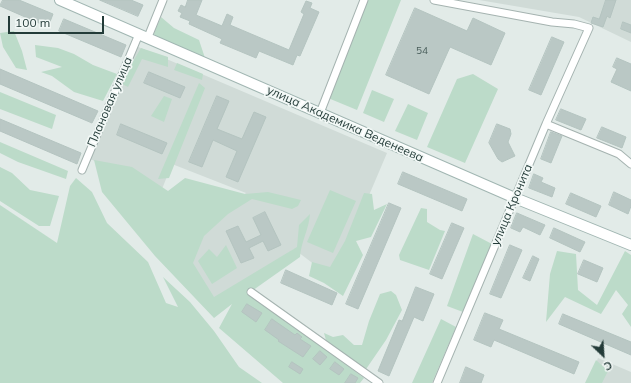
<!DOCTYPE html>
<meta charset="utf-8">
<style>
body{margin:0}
#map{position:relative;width:631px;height:383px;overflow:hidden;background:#e2ebe8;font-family:Mulish,sans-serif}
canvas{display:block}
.north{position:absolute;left:583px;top:335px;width:40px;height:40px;-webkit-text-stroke:3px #f2f8f6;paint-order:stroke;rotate:155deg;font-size:11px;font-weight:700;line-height:16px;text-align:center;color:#233b38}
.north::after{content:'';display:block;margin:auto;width:14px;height:18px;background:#233b38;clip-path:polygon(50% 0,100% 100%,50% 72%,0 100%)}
.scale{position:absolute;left:8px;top:16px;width:96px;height:18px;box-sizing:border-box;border:2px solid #233b38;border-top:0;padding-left:5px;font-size:12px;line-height:14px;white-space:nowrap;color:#233b38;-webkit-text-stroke:3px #f2f8f6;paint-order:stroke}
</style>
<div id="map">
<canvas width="631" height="383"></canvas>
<div class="north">С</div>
<div class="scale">100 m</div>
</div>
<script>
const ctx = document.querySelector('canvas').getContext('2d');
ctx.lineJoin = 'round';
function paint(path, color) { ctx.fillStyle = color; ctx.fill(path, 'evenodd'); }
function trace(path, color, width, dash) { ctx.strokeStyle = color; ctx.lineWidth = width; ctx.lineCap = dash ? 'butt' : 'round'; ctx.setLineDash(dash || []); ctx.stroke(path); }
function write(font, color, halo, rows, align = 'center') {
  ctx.font = font + ' Mulish,sans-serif'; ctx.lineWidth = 3.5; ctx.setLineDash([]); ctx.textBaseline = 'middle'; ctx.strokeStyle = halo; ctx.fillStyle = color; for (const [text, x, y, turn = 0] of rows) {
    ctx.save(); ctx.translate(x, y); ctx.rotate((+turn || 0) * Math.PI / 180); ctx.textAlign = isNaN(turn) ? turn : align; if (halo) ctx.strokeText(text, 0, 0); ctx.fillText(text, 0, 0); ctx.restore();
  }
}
const built = new Path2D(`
 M479,0H631V42L579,17Z
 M136,46L387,153L336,273L315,265L294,249L213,305L162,258L246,193L172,164L162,189L90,159Z
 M598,358L631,372V383H588Z`);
const green = new Path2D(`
 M366,0H401L357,110L328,98Z
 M161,17L174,28L199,40L205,58L157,42L154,33Z
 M14,31L22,51L27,70L16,68L3,47L0,33Z
 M35,45L58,48L74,54L93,65L117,74L103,101L74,92L52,76L41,72L62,67L36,57Z
 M141,48L168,57V67L142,59L128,87L120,83Z
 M177,63L203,74L202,80L174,70Z
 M473,74L498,89L465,163L427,147L457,79Z
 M199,83L205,88L169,178L158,179Z
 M372,90L394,99L384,122L363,113Z
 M0,92L56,115L52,129L0,109Z
 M164,96L172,99L164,122L151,116Z
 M408,104L428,113L417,140L395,131Z
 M0,142L68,171L66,179L18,162L0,153Z
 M94,160L132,167L168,191L185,178L245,194L268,192L301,200L298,206L292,209L252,199L228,214L204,236L193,263L214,297L297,247L299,225L310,214C309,229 301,242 300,257L249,293L364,378L360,383H283L219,328L232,304L214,318L155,256L102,192Z
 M0,167L12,173L30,190L59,196L50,226H39L0,201Z
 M76,178L92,192L107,223L148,262L166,303L178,307L163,277L190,302L214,331L239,367L262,383H0V205L57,243L70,186Z
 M330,190L356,201L333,253L307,242Z
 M364,193L372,194L374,210L387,204L371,237L356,241L363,255L343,296L324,283L309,276L312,262L330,267L345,241Z
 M421,208L427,209V222L440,230L445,231L429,270L400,260L399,255Z
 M473,234L492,244L463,312L447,306Z
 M226,245L237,268L212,284L198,261L209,249L217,257Z
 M557,251L576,254L578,290L597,305L625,251L631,255V327L622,314L628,305L616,290L601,314L565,297L546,322L550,274Z
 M391,291L396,295L402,310L386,340L362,375L327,344L324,333L333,337L343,335L354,345H362L369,321L380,294Z
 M441,319L456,327L432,383H412Z
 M596,360L608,371L602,383H585Z`);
const building = new Path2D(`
 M3,0H19L53,14L48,27L0,6Z
 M100,0H131L143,5L138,16Z
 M188,0H202L196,15L222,26L227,14L233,17L230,25L289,50L304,14L301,12L306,1L312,3L310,8L319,12L300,56L297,55L293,65L259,51L256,58L220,43L222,39L189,24L190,21L180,17L182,13L178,11L181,5L185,7Z
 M606,0H616L610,18L607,16L603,27L591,23L593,17L599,19Z
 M415,8L467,31L473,18L505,33L491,65L450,47L429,94L386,75Z
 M64,19L126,45L121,57L59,31Z
 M623,22L631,25V33L621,29Z
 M552,37L564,42L541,95L529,90Z
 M617,58L631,64V91L611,82L617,69L613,67Z
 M0,69L98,111L92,123L0,84Z
 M149,72L185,87L180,98L144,83Z
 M217,96L229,101L217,129L242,139L254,112L266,117L238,182L226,177L237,151L213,140L202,167L189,162Z
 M561,109L586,119L581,130L556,120Z
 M0,119L81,153L77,164L0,131Z
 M121,124L167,143L162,154L117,135Z
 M497,124L510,129L511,134L508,142L515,156L502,162L498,159L489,143Z
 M602,127L626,137L622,148L597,138Z
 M551,132L562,136L551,163L541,159Z
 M403,172L467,199L462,211L398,184Z
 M534,174L543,178L541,182L555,188L552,197L529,188Z
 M614,192L631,200V206L628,214L609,205Z
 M571,193L601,206L596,217L566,204Z
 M389,203L401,208L358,309L346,304Z
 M265,212L281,245L268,251L263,241L249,248L254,258L241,263L226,231L238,226L246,242L261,235L253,218Z
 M517,213L545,225L540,235L523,227L520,232L511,228Z
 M452,223L464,228L442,279L430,274Z
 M554,228L585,242L580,252L550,238Z
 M510,245L522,250L501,298L490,294Z
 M533,256L539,259L530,281L523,278Z
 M584,260L603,268L597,282L578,274Z
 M286,270L337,293L332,305L281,283Z
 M416,287L434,294L423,321L414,317L389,376L378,371L399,320L402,321Z
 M247,304L262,313L256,322L242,312Z
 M485,313L503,320L499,329L579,362L574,374L494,340L491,347L474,340Z
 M563,314L631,342V355L559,324Z
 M272,319L295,335L297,333L302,337L300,339L311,346L303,357L278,341L279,340L265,330Z
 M320,351L327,357L320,365L313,359Z
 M292,362L303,369L300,374L289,367Z
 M335,362L344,369L339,375L330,369Z
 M466,367L484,375L481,383H460Z
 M351,374L358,378L355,383H345Z`);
const street = new Path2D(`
 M434,0L552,22L574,24L589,28L546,124L437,383
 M148,37L163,0
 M320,113L364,0
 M546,124L619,154L631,164
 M82,170L139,34
 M251,292L379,383`);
const secondary = new Path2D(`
 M60,0L515,198L631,245`);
const numberNames = [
 ["54",422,51]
];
const streetNames = [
 ["Плановая улица",110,102,-67],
 ["улица Академика Веденеева",345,124,24],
 ["улица Кронита",512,205,-67]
];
paint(built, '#d0dbd7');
paint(green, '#bcdbc9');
paint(building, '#bac8c5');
trace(building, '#b4c4c0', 1);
trace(street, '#a5b3b0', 9);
trace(secondary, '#a1b6b2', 12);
trace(street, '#fff', 7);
trace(secondary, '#fff', 10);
write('10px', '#495e5b', null, numberNames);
write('12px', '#233b38', '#f2f8f6', streetNames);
</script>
